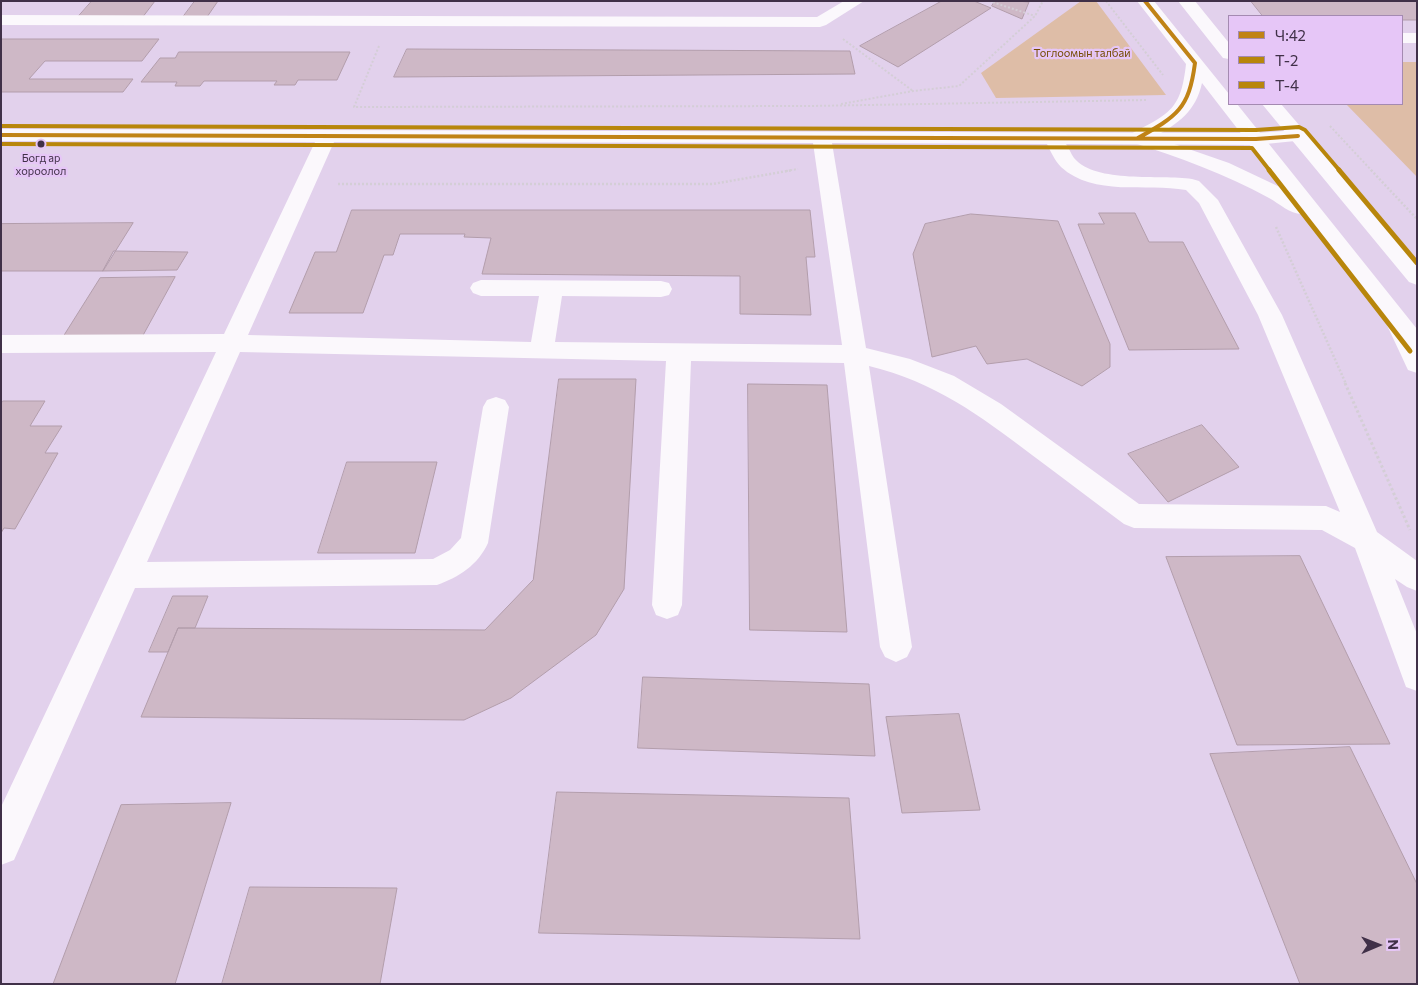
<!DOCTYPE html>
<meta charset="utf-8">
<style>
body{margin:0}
#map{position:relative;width:1418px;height:985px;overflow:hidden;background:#e2d1ec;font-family:Commissioner,sans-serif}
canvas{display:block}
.frame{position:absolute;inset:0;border:2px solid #403048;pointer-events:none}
.legend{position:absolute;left:1228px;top:15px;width:175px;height:90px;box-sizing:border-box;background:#e6c6f7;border:1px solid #a48ab1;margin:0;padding:6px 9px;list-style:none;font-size:15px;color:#403048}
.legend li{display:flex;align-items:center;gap:10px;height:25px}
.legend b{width:25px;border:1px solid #a48ab1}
.north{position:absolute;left:1353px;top:920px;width:50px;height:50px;-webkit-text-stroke:4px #e6c6f7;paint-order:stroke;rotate:89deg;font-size:14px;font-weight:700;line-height:20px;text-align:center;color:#403048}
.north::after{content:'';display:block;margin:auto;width:18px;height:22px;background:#403048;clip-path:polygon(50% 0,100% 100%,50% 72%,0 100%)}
</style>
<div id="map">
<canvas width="1418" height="985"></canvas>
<div class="frame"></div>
<ul class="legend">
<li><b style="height:6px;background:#c08316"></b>Ч:42</li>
<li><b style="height:6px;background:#b8860b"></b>Т-2</li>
<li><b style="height:6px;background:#b8860b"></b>Т-4</li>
</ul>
<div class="north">N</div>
</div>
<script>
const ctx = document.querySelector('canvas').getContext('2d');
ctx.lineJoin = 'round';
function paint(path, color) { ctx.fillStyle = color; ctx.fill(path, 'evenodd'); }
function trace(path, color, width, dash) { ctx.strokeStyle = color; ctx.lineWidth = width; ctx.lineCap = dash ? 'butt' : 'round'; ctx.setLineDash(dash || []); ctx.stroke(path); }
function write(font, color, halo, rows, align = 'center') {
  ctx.font = font + ' Commissioner,sans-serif'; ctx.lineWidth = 4.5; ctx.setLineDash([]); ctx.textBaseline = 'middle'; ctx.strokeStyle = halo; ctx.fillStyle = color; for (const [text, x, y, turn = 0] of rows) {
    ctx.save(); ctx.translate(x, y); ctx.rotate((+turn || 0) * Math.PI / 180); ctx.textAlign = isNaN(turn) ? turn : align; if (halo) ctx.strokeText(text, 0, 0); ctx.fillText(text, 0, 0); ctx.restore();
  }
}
const green = new Path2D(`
 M1081,1H1096L1166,95L996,98L981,73Z
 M1402,62H1417V177L1346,104H1402Z`);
const building = new Path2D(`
 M92,1H155L142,18H77Z
 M195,1H218L207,17H183Z
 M942,1H974L991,8L898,67L860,46Z
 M995,1H1017L1029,2L1022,19L992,6Z
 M1251,1H1417V20H1402V16H1263Z
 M1,39H159L142,61H45L29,79H133L123,92H1Z
 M407,49L850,51L855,74L394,77Z
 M179,52H350L337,80H298L295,85H274L277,81H204L200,86H175L177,82H141L160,58H175Z
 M352,210H810L815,257H806L811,315L740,314V276L482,274L491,238L464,237L465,234H400L393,255H384L363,313H289L315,252H336Z
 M1099,213H1135L1149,242H1183L1239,349L1129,350L1078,224H1104Z
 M971,214L1058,221L1110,344V367L1082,386L1027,359L987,364L976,346L932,357L913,254L925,224Z
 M133,223L103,271H1V224Z
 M114,251L188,252L177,270L103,271Z
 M175,277L141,339L61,340L100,278Z
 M559,379H636L624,589L596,635L511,698L464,720L141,717L178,628L485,630L533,580Z
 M748,384L827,385L847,632L750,630Z
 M3,401H45L30,426H62L45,453H58L15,529L4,528L1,533V404Z
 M1202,425L1239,467L1168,502L1128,454Z
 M347,462H437L415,553H318Z
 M1300,556L1390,744L1237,745L1166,557Z
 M173,596H208L195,628H178L168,652H149Z
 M643,677L869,684L875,756L638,748Z
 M959,714L980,810L902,813L886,717Z
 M1350,747L1417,884V984H1300L1210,754Z
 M557,792L849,798L860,939L539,933Z
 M231,803L175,984H53L121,805Z
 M250,887L397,888L380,984H222Z`);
const pathFar2 = new Path2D(`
 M989,1L1035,16
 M1106,1L1163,75
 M843,39L913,91
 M379,46L354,107L811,106L1148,100
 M841,104L913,91L959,86L1035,16L1043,1
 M1330,126L1372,171
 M786,171L798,169`);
const pathFar1 = new Path2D(`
 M1371,170L1417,219
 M338,184H713L793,170
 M1276,227L1346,384`);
const path = new Path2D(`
 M1345,383L1410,530`);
const minor = new Path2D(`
 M844,1H864L826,25L820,27L1,25V15L817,17Z
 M1402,33H1417V43H1402Z
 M1,129L1256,133L1298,130L1305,132L1308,136L1305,140L1256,145L1066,144C1069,148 1071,154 1074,158C1096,184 1160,174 1192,179L1199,181L1218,200L1282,315L1377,532L1417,561V591L1407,587L1395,579L1417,634V691L1406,687L1355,548L1322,530L1134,528L1124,524C1093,501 1063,478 1032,455C979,415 935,382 869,366L912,647L907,657L896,662L885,657L880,647L844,363L691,361L682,605L678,615L667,619L656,615L652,605L666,361L240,352L147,562L433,559L450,550L461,538L483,407L487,400L496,397L505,400L509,407L488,543C478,565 459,577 437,585L135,588L14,860L1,865V807L216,352L1,353V335L224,334L315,142L1,141ZM334,142L813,143L842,345L555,342L562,296L661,297L669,295L672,289L669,283L661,281L481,280L473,283L470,288L473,293L481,296H539L531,342L248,335ZM832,143L1047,144C1051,152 1055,161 1061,167C1094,197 1146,183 1186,190L1199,203L1258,315L1340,512L1326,506L1139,504L1001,404L954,376L910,359L866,348Z`);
const major = new Path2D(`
 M1397,313L1405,315L1417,338V373L1408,370L1385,321L1389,315Z`);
const highway = new Path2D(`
 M1137,1H1154L1229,94V104H1237L1417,329V355L1408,352L1303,214C1291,215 1280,204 1269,198C1225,174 1179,157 1131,142L1128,138L1131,134C1170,113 1181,110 1186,64ZM1202,83L1284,189L1229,163L1154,137C1178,124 1196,111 1202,83Z
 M1178,1H1195L1229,43V59L1223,58Z
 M1262,104H1281L1417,262V285L1409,282Z`);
const bus1 = new Path2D(`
 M1,135L1256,139L1298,136
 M1138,138C1177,116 1189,109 1195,63L1145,1`);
const bus2Far1 = new Path2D(`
 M1,144L1252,148L1270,171`);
const bus2 = new Path2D(`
 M1269,170L1410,351`);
const bus3Far1 = new Path2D(`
 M1,126L1256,130L1299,127L1305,130L1340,171`);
const bus3 = new Path2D(`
 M1339,170L1417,263`);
const markers = [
 [41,144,4.5,"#403048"]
];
const farParknames = [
 ["Тоглоомын талбай",1082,53]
];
const farBusnames = [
 ["Богд ар",41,158],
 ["хороолол",41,171]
];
paint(green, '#debda7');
paint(building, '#ceb8c6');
trace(building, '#b29dab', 1);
trace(pathFar2, '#d4ced6', 2, [2, 2]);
trace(pathFar1, '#d4ced6', 2.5, [2, 2]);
trace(path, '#d4ced6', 3, [2.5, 2.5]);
paint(minor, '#fbf8fc');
paint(major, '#fbf8fc');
paint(highway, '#fbf8fc');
trace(bus1, '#c08316', 4);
trace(bus2Far1, '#b8860b', 4);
trace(bus2, '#b8860b', 5);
trace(bus3Far1, '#b8860b', 4);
trace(bus3, '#b8860b', 5);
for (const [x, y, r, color] of markers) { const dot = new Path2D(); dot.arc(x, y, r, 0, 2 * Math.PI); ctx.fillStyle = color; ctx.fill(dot); trace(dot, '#e6c6f7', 2); }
write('11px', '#734a00', '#e6c6f7', farParknames);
write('11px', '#403048', '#e6c6f7', farBusnames);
</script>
